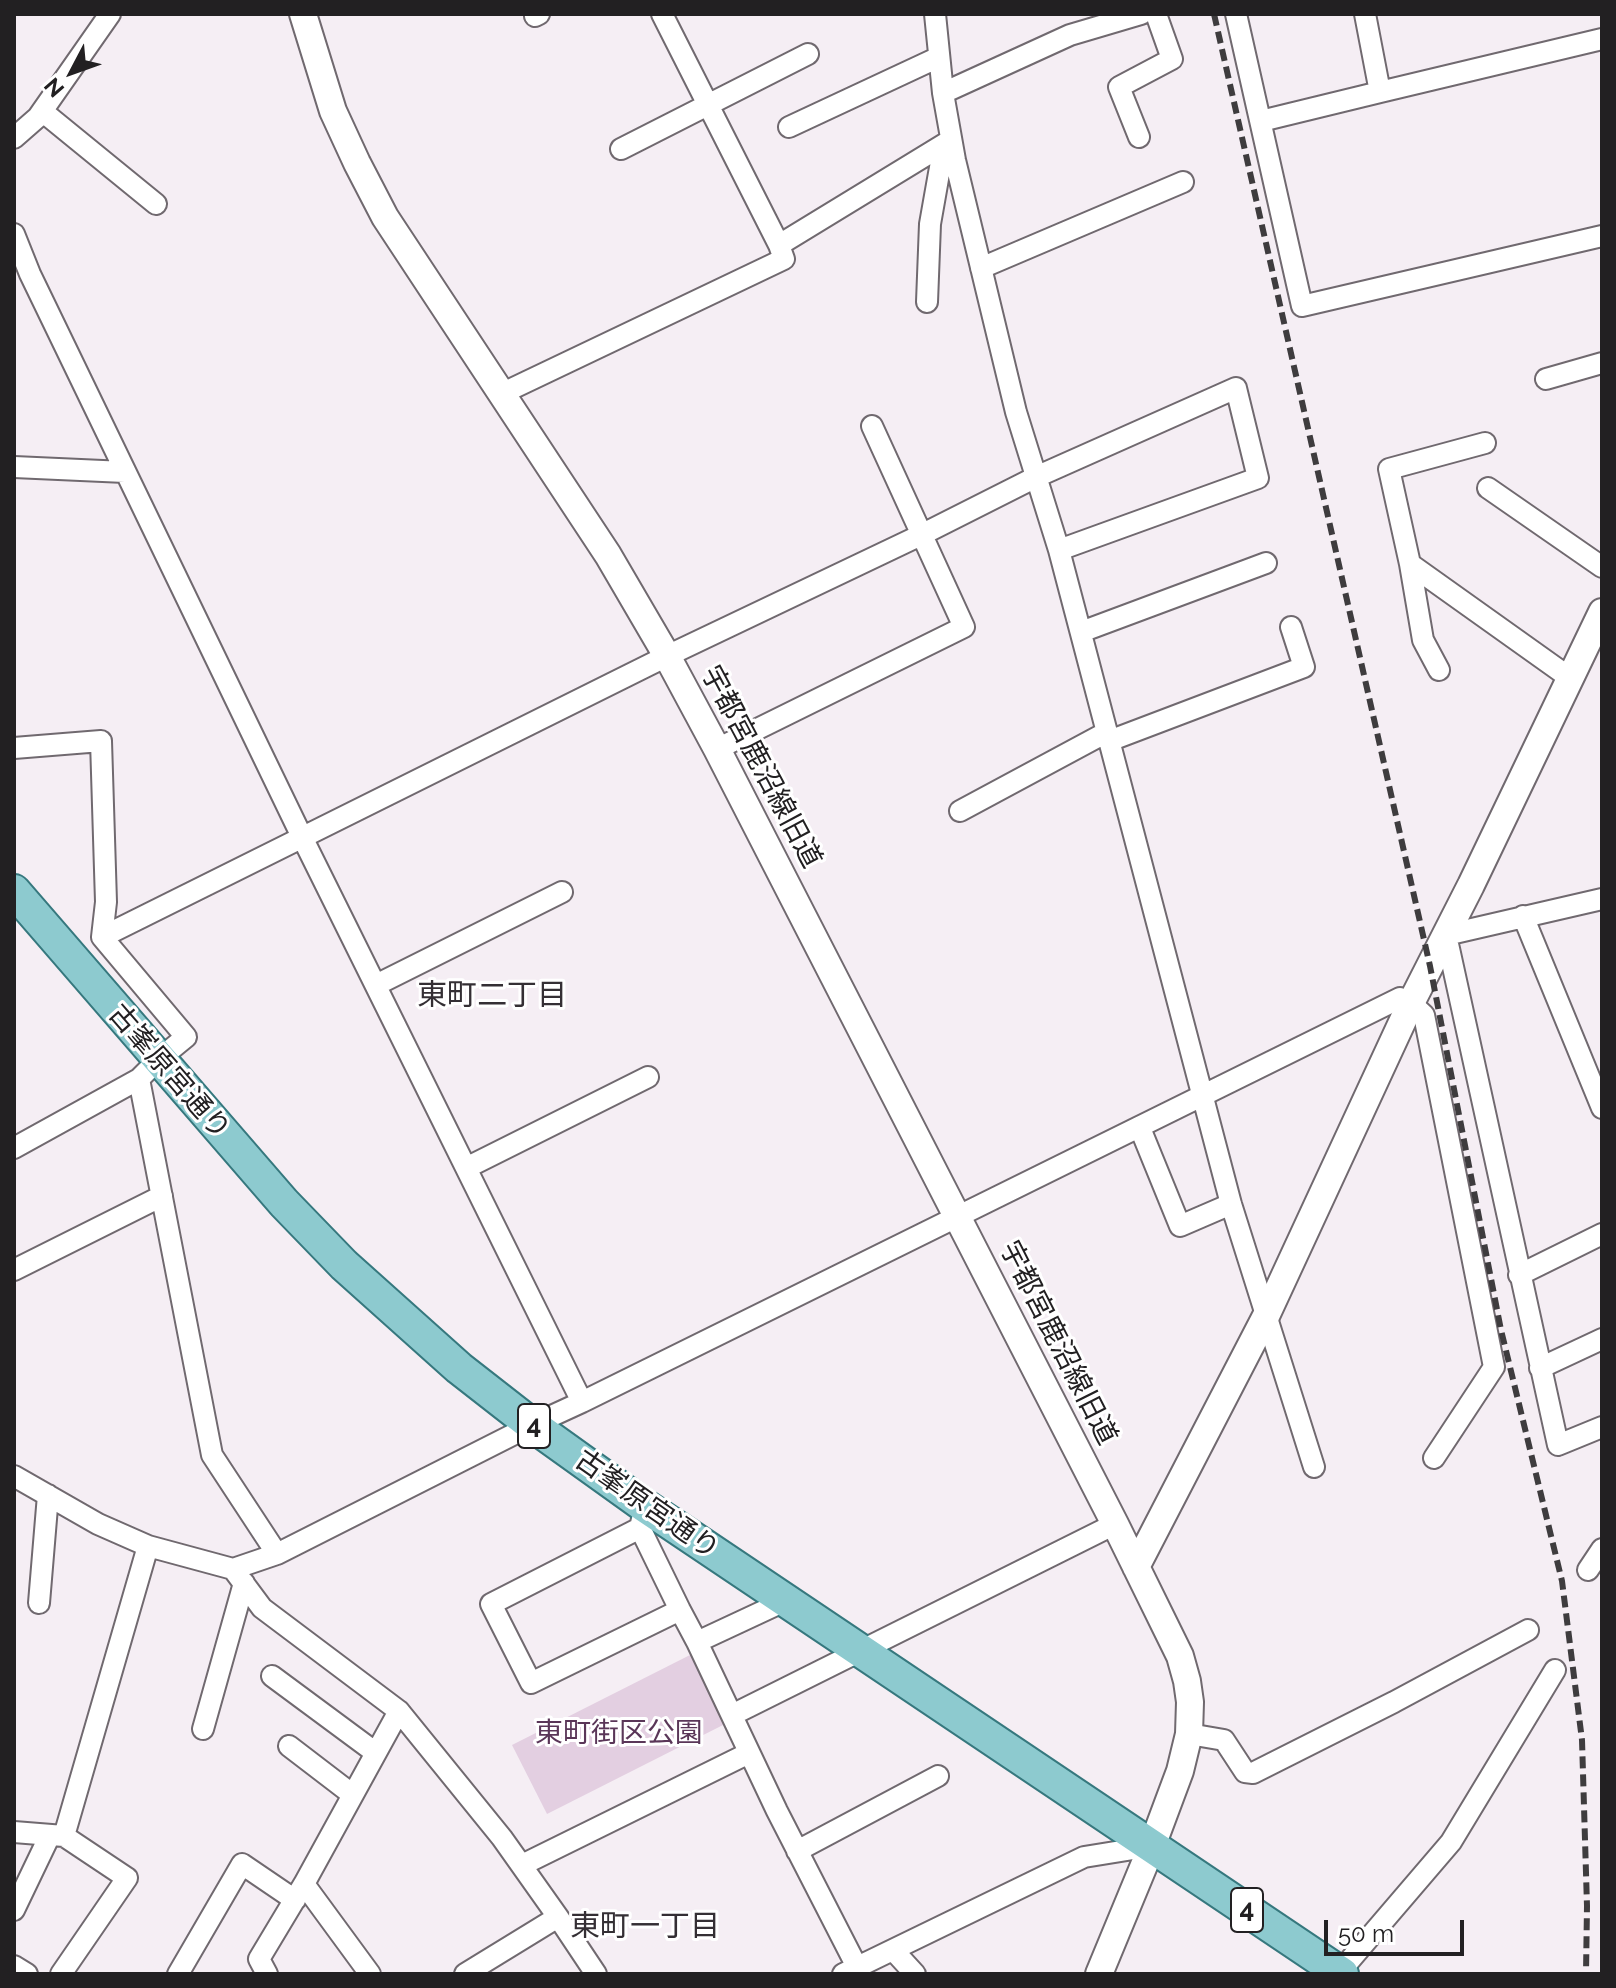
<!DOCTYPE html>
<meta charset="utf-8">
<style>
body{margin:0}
#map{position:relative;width:1616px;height:1988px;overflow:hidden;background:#f5eef4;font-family:Raleway,sans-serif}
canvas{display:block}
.frame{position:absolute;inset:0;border:16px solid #222022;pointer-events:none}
.north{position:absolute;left:32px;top:32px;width:80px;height:80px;-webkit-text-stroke:6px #fff;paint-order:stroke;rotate:229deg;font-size:22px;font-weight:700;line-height:32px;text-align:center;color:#222022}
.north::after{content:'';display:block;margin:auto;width:28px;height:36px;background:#222022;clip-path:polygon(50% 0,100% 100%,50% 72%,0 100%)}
.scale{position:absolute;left:1324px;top:1920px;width:140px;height:36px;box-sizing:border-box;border:4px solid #222022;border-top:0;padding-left:10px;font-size:24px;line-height:28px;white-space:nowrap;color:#222022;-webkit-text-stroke:6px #fff;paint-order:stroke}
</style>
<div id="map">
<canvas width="1616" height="1988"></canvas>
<div class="frame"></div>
<div class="north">N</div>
<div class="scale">50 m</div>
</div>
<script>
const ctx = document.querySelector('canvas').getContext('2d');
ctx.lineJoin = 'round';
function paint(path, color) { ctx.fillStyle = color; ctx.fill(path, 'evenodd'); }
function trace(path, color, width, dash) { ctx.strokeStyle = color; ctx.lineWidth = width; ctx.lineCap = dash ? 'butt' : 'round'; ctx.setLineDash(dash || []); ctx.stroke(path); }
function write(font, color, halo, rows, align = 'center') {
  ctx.font = font + ' Raleway,"Noto Sans JP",sans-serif'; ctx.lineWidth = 6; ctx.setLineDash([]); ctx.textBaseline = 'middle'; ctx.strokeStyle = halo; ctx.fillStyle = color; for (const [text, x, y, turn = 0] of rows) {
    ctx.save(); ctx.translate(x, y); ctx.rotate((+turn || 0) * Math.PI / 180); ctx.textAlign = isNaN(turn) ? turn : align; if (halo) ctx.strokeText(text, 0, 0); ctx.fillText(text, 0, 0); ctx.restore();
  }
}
const green = new Path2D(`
 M692,1654L727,1723L547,1814L512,1745Z`);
const minor = new Path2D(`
 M935,14L943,93L955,160L1016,412L1059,550L1231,1204L1314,1467
 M1236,14L1302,306L1602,236
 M535,16L539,14
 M1380,92L1602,39
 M943,93L1070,35L1141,14
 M42,111L156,204
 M1261,121L1380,92L1365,14
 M789,127L939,57
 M1139,137L1119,87L1172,59L1156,14
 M14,138L38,117L110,14
 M621,149L808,54
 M14,234L30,274L302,837L582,1402
 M779,245L951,140
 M981,268L1183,182
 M927,302L930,224L944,145
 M1546,379L1602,363
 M503,393L784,259L779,245L662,14
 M1485,443L1389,469L1410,564L1570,678
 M14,467L125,472
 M1488,488L1602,567
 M1410,564L1423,640L1439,670
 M1081,632L1266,563
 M1109,741L1304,667L1291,627
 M14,748L101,741L106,902L102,937L186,1037L158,1060L139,1079L212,1455L277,1554
 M717,749L964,627L872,426
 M960,811L1107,732
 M1602,899L1446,935L1558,1445L1602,1427
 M1523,916L1602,1108
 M102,937L667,656L923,534L1036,477L1236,388L1258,478L1059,550
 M376,985L562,892
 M1140,1128L1180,1226L1231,1204
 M14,1148L139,1079
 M466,1168L648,1077
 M14,1270L162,1196
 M1519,1275L1602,1234
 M1540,1368L1602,1339
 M14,1476L98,1524L148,1546L233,1569L277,1554L532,1425L582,1402L1400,998L1411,1003L1424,1015L1494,1367L1434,1458
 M645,1506L640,1528L680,1610L697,1642L777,1811L857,1967
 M640,1528L491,1604L531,1683L680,1610
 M233,1569L262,1608L399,1711L502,1838L558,1917L596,1974
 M1588,1570L1602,1549
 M39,1603L48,1495
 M697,1642L787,1600
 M272,1676L376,1753
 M732,1715L1115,1524
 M203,1729L244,1583
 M1189,1734L1224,1740L1245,1772L1253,1773L1394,1702L1528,1630
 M289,1746L353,1795
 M14,1832L64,1836L148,1546
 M797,1851L938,1776
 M522,1865L749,1753
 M304,1884L370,1974
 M14,1910L50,1835
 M893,1950L915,1974
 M14,1966L27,1974
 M61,1974L127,1878L64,1836
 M178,1974L242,1864L295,1900
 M267,1974L259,1959L304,1884L399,1711
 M465,1974L558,1917
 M843,1974L1084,1857L1152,1846
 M1338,1974L1451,1842L1555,1670`);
const tertiary = new Path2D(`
 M303,14L333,111L357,163L385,217L608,555L667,656L717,749L1115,1524L1180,1656L1187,1681L1190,1702L1189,1734L1180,1771L1152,1846L1099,1974
 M1136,1567L1266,1316L1411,1003L1471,885L1602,612`);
const primary = new Path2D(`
 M14,891L284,1203L344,1265L459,1368L532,1425L645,1506L1342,1974`);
const rail = new Path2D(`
 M1214,14L1430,966L1501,1330L1562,1581L1582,1740L1587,1906L1586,1974`);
const shields = [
 [534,1426,32],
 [1247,1910,32]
];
const shieldNames = [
 ["4",534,1426],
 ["4",1247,1910]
];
const streetNames = [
 ["宇都宮鹿沼線旧道",761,767,62],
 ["古峯原宮通り",169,1072,49],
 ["宇都宮鹿沼線旧道",1058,1343,63],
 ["古峯原宮通り",647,1505,35]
];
const parkNames = [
 ["東町街区公園",619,1734]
];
const neighbourhoodNames = [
 ["東町二丁目",492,996],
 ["東町一丁目",645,1927]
];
paint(green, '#e3cfe1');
trace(minor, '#70696f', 24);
trace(tertiary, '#70696f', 30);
trace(primary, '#36787e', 36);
trace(minor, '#fff', 20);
trace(tertiary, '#fff', 26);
trace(primary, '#8dcacf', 32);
trace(rail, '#3e3c3e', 6, [12, 6]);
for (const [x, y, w] of shields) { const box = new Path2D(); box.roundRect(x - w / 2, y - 22, w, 44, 6); ctx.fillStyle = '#fff'; ctx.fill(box); trace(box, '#222022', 2); }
write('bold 26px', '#222022', null, shieldNames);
write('28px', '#222022', '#fff', streetNames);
write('28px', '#5a3658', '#fff', parkNames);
write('30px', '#342f34', '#fff', neighbourhoodNames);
</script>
